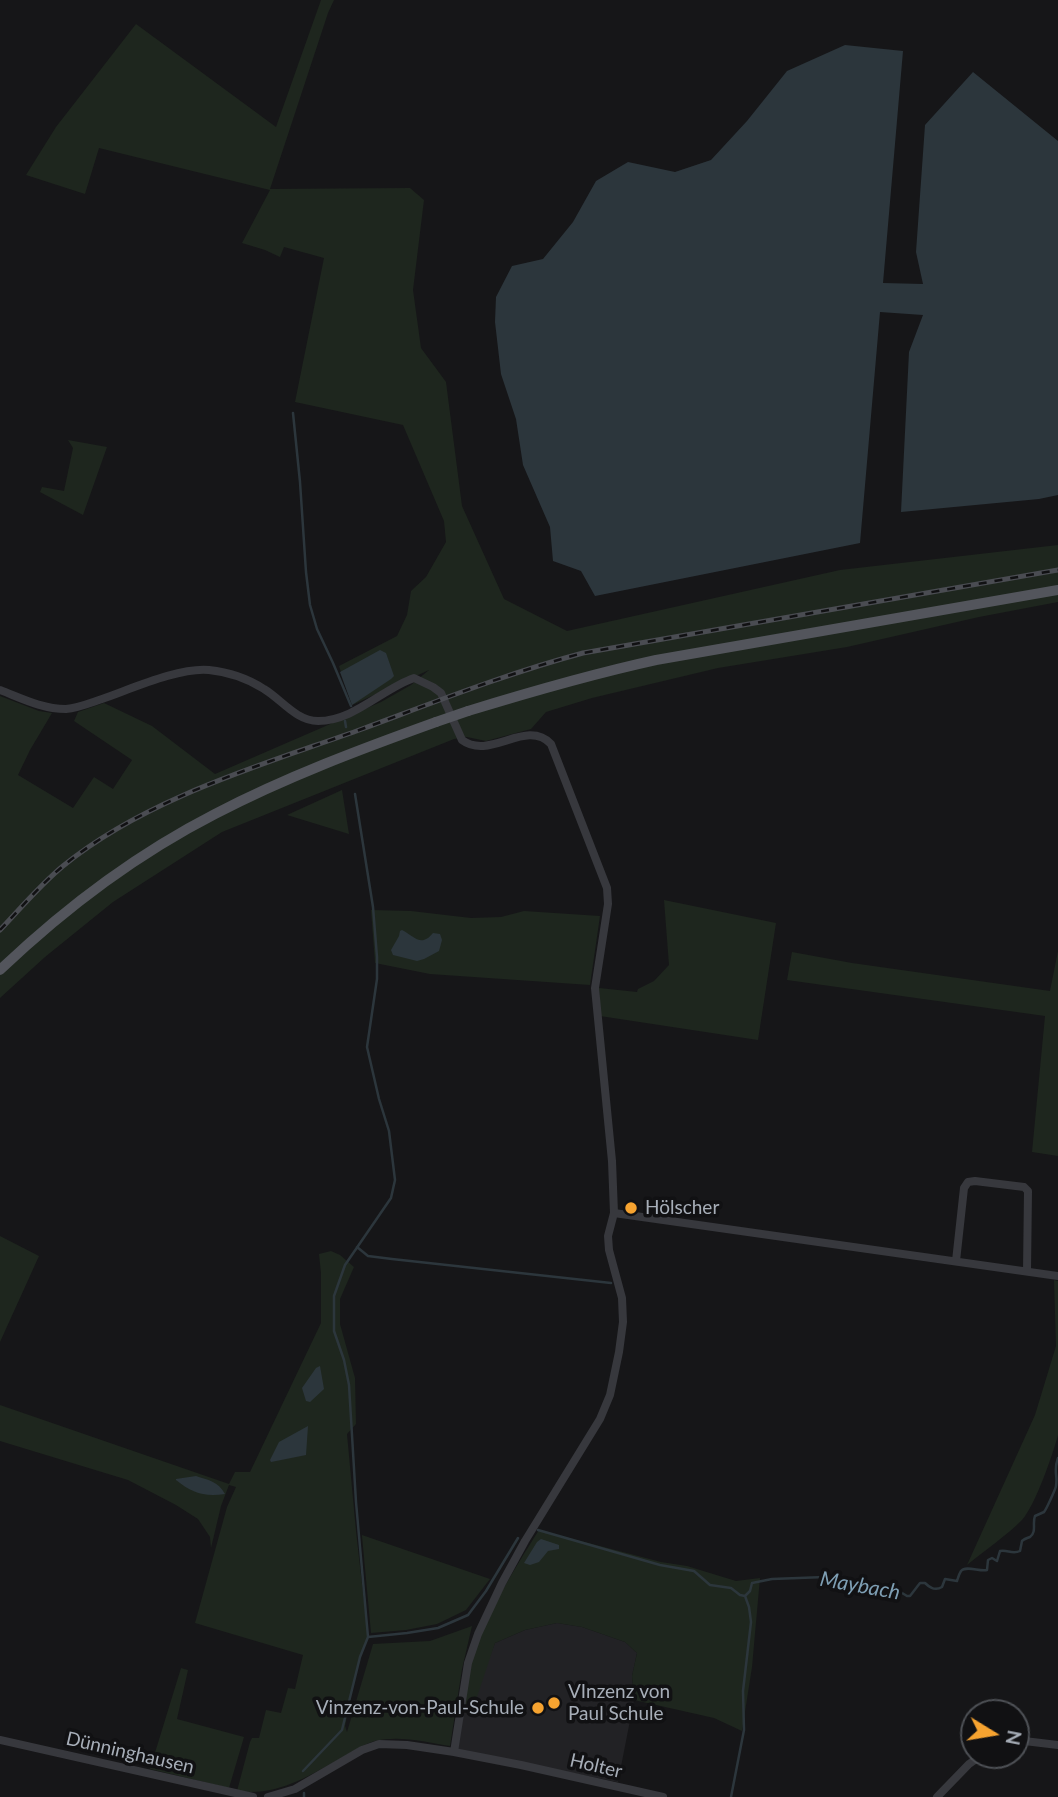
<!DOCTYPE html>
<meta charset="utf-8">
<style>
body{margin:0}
#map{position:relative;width:1058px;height:1797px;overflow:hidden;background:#161618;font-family:Lato,sans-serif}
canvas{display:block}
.north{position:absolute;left:960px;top:1699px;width:70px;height:70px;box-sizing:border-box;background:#111113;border:2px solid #4d5055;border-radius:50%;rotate:101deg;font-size:19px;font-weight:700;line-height:28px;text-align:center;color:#a7aeb8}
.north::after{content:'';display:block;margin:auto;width:24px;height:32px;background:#f6a330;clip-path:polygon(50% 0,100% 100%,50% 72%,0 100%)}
</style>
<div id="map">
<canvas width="1058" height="1797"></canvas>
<div class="north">N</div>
</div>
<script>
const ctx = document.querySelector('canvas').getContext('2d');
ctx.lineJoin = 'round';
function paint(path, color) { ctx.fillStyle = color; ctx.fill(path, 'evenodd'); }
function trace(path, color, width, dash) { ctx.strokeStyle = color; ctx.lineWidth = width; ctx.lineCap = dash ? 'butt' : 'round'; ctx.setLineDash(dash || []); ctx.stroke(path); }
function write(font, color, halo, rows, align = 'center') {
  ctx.font = font + ' Lato,sans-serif'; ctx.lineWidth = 7; ctx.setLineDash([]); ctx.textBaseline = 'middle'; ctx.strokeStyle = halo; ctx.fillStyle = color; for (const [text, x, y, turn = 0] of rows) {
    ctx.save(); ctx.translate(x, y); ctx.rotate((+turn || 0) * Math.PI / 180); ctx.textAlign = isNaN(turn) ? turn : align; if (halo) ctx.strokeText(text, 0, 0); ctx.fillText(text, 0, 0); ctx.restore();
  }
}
const built = new Path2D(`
 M557,1623L582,1627L625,1642L637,1653L632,1676L634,1700L618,1782L457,1750L464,1710L486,1666L495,1643L525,1630Z`);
const green = new Path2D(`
 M321,0H334L328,13L270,189L410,188L424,200L413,290L421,348L446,382L462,506L504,599L567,631L840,570L1058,545V602L979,617L847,647L718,668L592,698L546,712L531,729L486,741L467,737L454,739L222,832L113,902L45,957L0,998V696L39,711L52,713L30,750L18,775L73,808L94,777L113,789L132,760L74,721L78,712L104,703L152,726L215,774L381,702L411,685L429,670L352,705L339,666L397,636L407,615L411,591L426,577L446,542L444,521L403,425L295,402L324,258L284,247L280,257L265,250L242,243L270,190L99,148L85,194L26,175L56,127L136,24L276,127Z
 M68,440L107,447L83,515L40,492L42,487L64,491L73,448Z
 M342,790L349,834L287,815Z
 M664,900L776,923L758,1040L600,1016L599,988L637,992L638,989L654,981L669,965Z
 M371,910L411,911L471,918L501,917L524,911L600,916L590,985L430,974L375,963Z
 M1058,951V1156L1032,1152L1045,1016L787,980L792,952L852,963L1050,991Z
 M0,1236L39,1256L0,1342Z
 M331,1251L340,1255L354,1267L340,1299V1324L355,1378L356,1424L347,1434L356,1531L368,1637L357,1667L345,1726L347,1732L373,1644L430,1641L472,1626L462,1669L450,1746C426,1742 399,1735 375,1741C364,1744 352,1752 341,1758C309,1776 276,1797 237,1791L250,1742L252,1738H259L266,1710L281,1713L288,1688L295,1689L303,1655L195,1623L227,1507L236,1487L229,1485L221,1506L211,1548L210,1537L198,1519L176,1505L128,1480L0,1441V1405L229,1484L235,1472H250L321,1323V1273L319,1254Z
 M1054,1280L1058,1281V1435C1053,1454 1035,1506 1022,1520C1006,1536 985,1550 967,1565L1035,1415L1056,1346Z
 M539,1530L661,1562L687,1566L736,1581L760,1578L752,1667L742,1731L714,1718L634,1700L632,1676L637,1653L625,1642L582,1627L557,1623L525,1630L495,1643L474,1706L468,1712L464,1710C466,1698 467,1685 469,1672C479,1625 513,1571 539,1530Z
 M362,1536V1535L490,1579L466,1610L437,1624L406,1630L371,1633Z
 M181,1668L188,1670L177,1719L244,1737L229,1788L150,1769Z`);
const water = new Path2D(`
 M845,45L903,51L883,283L923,284L916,252L925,125L973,72L1058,141V495L1039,499L901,512L909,352L923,315L880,312L860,543L595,596L581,571L553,561L550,527L523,465L516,419L501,374L495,322L496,297L512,266L543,259L573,222L596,181L628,162L675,172L711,160L747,121L787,71Z
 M380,650L386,653L394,676L391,679L352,705L340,672Z
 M402,930C414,936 421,948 433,933L440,934L442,940L439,951L424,959L417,961L393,955L391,950L399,936L400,931Z
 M320,1366L324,1389L310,1402L306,1401L302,1388L316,1368Z
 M308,1426L306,1455L271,1462L270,1460L279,1442Z
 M196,1476C208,1480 218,1481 225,1494C204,1497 192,1493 176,1480V1479Z
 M541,1539L559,1545V1549L548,1551L539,1562L530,1565L524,1563L537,1542Z`);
const stream = new Path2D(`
 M293,413L300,482L306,572L310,605L317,629L333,663L351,706
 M345,721L346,727
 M355,794L373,907L377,957V979L367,1047L379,1099L389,1131L395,1180L391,1198L345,1265L334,1296V1331L344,1360L349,1385L356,1502L368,1637
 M357,1247L368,1256L392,1259L611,1283
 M538,1530L660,1565L694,1571L710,1585L731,1588L740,1595L745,1596L750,1591L752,1583L772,1579L825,1577L843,1581H850L855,1584L860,1583L875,1588H894L907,1596H910L920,1583H925C930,1588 935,1591 942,1587L945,1579L957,1581C958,1578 959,1574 961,1571C966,1565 980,1572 987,1570L988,1560L992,1558L997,1561L1000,1551C1007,1549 1012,1555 1020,1551L1022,1541C1024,1539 1027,1538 1030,1537C1037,1532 1032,1523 1035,1516L1044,1512C1046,1510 1056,1488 1056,1486C1058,1475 1053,1471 1058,1458
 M303,1771L342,1730L360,1657L368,1637L407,1633L438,1628L468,1615L486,1591L518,1538
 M304,1797V1793
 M731,1797L744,1730L743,1691L751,1622L749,1607L745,1596`);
const minor = new Path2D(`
 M0,690C21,698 42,709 66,709C78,708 90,703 102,699C131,689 180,667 209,670C229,672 247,678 264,689C281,699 296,721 318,721C354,721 382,689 414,678L433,687L441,693L462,740C490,761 526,718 551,744L607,888L608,904L595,988L612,1161L614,1213L608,1236L609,1250L622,1298L623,1322L619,1352L610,1395L600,1419L525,1541L502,1583L478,1634L468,1663L454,1752
 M614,1213L1058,1276
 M956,1261L964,1188L968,1182L975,1181L1024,1187L1028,1191L1027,1271
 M0,1740L253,1797
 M1016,1740L1058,1745
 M268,1797L295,1789L362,1750L379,1744L407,1745L454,1752L521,1765L663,1797
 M937,1797L969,1764L982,1755`);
const major = new Path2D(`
 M468,711C530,692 592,674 656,660L1058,590
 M0,970C64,909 135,855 215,814C286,777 361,749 436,722`);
const rail = new Path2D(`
 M0,930C20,909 40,885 63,866C146,798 262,765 362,729C435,702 508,673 583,653L1058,570`);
const majorBridge = new Path2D(`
 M436,722L468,711`);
const markers = [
 [631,1208,7,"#f6a330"],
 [554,1703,7,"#f6a330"],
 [538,1708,7,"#f6a330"]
];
const poiNames = [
 ["Hölscher",645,1208],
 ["VInzenz von",568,1692],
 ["Paul Schule",568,1714],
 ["Vinzenz-von-Paul-Schule",524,1708,"right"]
];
const streetNames = [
 ["Dünninghausen",130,1753,13],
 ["Holter",596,1766,13]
];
const waterNames = [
 ["Maybach",860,1586,10]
];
paint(built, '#222225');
paint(green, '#1e261e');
paint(water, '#2c363c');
trace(stream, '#2c363c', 2.5);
trace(minor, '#37383d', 8);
trace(major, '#53555c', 10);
trace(rail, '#4a4c52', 5);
trace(rail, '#111113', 2.5, [8]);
trace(majorBridge, '#53555c', 10);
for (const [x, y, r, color] of markers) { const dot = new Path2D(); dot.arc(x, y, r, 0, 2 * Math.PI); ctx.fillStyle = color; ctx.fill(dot); trace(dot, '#111113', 2.5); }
write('19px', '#a7aeb8', '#111113', poiNames, 'left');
write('19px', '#a7aeb8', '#111113', streetNames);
write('italic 21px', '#7e9fb4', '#111113', waterNames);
</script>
